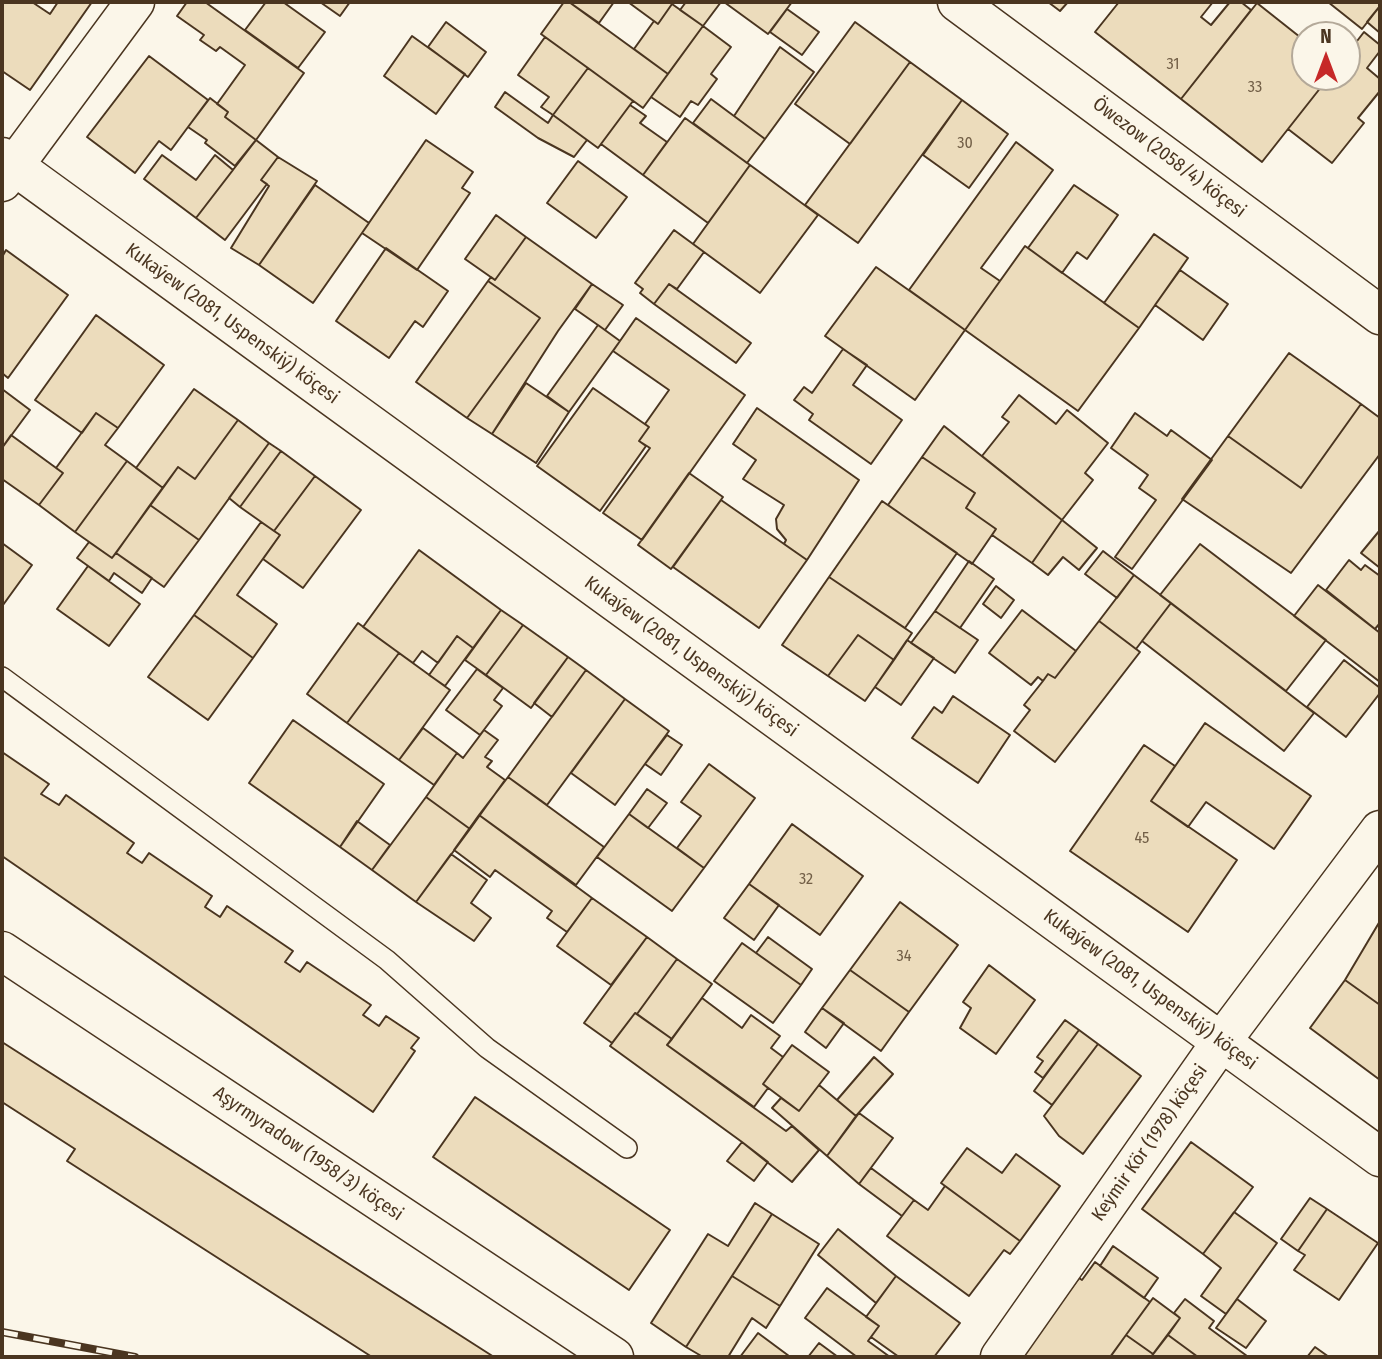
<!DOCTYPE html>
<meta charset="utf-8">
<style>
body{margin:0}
#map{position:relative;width:1382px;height:1359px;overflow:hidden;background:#fbf6e9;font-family:"Fira Sans Condensed",sans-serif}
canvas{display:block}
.frame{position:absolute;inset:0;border:4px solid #4a3520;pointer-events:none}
.north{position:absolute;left:1291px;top:21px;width:70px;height:70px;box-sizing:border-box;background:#fbf6e9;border:2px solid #b4a999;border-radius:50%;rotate:0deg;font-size:19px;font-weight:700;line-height:28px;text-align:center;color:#4a3520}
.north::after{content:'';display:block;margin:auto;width:24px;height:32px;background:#c62828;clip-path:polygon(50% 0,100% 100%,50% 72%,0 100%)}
</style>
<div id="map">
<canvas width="1382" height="1359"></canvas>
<div class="frame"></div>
<div class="north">N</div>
</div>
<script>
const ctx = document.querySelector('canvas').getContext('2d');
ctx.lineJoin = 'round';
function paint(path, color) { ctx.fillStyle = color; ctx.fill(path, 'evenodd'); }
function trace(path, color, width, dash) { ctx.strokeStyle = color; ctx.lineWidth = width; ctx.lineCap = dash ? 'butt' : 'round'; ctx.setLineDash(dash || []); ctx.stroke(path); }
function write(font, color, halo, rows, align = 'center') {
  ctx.font = font + ' "Fira Sans Condensed",sans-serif'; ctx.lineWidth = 5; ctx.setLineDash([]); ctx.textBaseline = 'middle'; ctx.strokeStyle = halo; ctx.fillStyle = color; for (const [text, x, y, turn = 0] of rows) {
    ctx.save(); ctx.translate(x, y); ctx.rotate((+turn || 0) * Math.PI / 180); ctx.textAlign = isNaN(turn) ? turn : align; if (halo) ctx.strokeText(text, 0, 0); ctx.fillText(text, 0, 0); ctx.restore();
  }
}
const building = new Path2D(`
 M2,2H32L50,14L58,2H92L30,90L2,71Z
 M187,2H205L304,73L256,140L225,117L228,112L217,104L245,65L220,47L216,51L200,40L204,35L177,16Z
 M266,2H283L325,32L298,68L245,30Z
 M320,2H350L340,16Z
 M564,2H569L668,74L643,108L541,34Z
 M569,2H614L599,23Z
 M628,2H669L672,4L658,24Z
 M686,2H721L703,26L680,10Z
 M724,2H792L768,34Z
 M1048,2H1068L1060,11Z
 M1119,2H1213L1201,17L1211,25L1230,2H1241L1251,10L1181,99L1095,32Z
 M1328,2H1380V6L1362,29Z
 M1257,3L1305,41V77H1329L1262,162L1181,99Z
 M672,4L703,26L668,74L634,49L654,21L658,24Z
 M1380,6V33L1367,22Z
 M787,9L819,32L802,55L770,32Z
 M446,22L486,52L468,77L428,47Z
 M855,22L910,62L850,144L795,104Z
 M703,26L731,47L711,74L717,79L698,105L691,101L680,117L651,97Z
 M1364,32L1380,45V51L1367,68L1380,79V91L1358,118L1364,123L1332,163L1288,129L1329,77H1347V54Z
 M412,36L465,74L436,114L384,76Z
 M545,37L588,68L553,115L541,107L549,97L518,75Z
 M780,47L814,72L765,139L734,116Z
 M149,56L208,100L171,150L159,141L135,173L87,137Z
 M910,62L962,100L858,243L805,205Z
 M588,68L633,101L598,148L553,115Z
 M505,92L548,123L553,115L587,140L574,157L538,138L495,107Z
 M210,98L228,112L225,117L256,140L235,166L205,143L207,140L188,127Z
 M711,99L765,139L747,163L693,123Z
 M962,100L1008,134L969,188L923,155Z
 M630,105L646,116L640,123L667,142L643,175L601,144Z
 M685,118L750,165L708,223L643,175Z
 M256,140L278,157L261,180L267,184L225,240L196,218Z
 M426,140L473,172L462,188L470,193L417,270L362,233Z
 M1016,142L1053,170L981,268L1000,281L965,330L909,290Z
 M162,155L196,180L215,155L233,170L196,218L144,179Z
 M278,157L317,181L259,265L231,248L269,186L261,180Z
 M578,161L627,197L596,238L547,203Z
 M750,165L818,215L760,293L693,244Z
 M315,185L369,223L313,303L259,265Z
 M1074,185L1118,215L1087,259L1077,252L1062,273L1028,248Z
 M496,215L526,237L495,280L465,259Z
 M674,230L704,252L677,289L669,284L654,304L640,293L643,289L635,283Z
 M1154,234L1188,258L1139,328L1104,303Z
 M526,237L592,284L558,331L492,434L467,418L540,318L488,281L491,277L495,280Z
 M1025,246L1139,328L1078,411L965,330Z
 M386,248L448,291L423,327L415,321L389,358L336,321Z
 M6,250L68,295L8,378L2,373V257Z
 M876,267L965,330L915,400L825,336Z
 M1180,270L1228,304L1203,340L1155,305Z
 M488,281L540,318L467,418L416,382Z
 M592,284L623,305L605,330L575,309Z
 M669,284L751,343L736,363L654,304Z
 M96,315L164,365L118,428L96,413L82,433L35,400Z
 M636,318L745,395L642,540L603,513L650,448L639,441L649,427L645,424L669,390L613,351Z
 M598,325L620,341L569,412L547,396Z
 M843,349L867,365L853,385L902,420L871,464L809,420L813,414L794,400L804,387L812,393Z
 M1289,353L1361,404L1301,488L1228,436Z
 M526,383L569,412L536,463L492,434Z
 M593,388L649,427L639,441L646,446L600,511L537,466Z
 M2,389L30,410L2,448Z
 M194,389L238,420L195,479L178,467L163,488L136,468Z
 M1019,395L1056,424L1067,410L1108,443L1085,473L1093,480L1062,520L982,456L1009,422L1002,417Z
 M1361,404L1380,418V454L1291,573L1182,499L1228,436L1301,488Z
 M757,408L859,480L807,560L784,544L786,540L777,529L776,519L784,505L743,479L756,460L733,444Z
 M96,413L118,428L105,445L127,461L75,532L39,505L63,473L56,468Z
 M1135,413L1167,436L1171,430L1212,460L1132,569L1115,557L1156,500L1139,488L1148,475L1111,448Z
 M238,420L269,443L199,540L150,505L178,467L195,479Z
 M944,426L1062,520L1032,563L992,535L996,529L966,508L975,493L922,457Z
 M11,435L63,473L39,505L2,479V448Z
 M269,443L281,451L240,507L229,498Z
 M281,451L315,476L274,531L240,507Z
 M922,457L975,493L966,508L996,529L972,564L888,505Z
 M127,461L163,488L112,558L75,532Z
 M689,473L723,497L671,569L638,545Z
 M315,476L361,510L303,588L263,559L280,535L274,531Z
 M721,500L807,560L759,628L673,567Z
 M882,501L957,553L905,628L829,577Z
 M150,505L199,540L164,587L116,553Z
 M1062,520L1097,548L1079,570L1063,557L1048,575L1032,563Z
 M261,522L280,535L237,595L277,624L253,658L194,615Z
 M1380,530V568L1361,553Z
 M89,542L112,558L116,553L152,578L142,593L114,573L109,581L77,558Z
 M2,543L32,565L3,605H2Z
 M1200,544L1326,640L1286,691L1160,595Z
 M419,550L501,610L473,648L457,636L438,663L422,651L413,663L363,627Z
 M1103,551L1134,575L1117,598L1085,574Z
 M1349,560L1361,570L1365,565L1380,576V623L1375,629L1326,590Z
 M969,561L994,579L960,628L935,611Z
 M88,566L140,604L109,646L57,609Z
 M1134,575L1171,603L1136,649L1099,621Z
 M829,577L912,633L894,660L858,635L828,676L782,645Z
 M1318,585L1380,633V682L1294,616Z
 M996,586L1014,600L1001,618L983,604Z
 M1171,603L1314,713L1284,751L1142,641Z
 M501,610L523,625L486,675L465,660Z
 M1022,610L1076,651L1055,678L1048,674L1043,681L1038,677L1031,685L989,653Z
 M935,611L978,640L955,673L911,643Z
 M194,615L253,658L208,720L148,677Z
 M1099,621L1140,652L1055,762L1014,731L1030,710L1024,705L1043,681L1048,674L1055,678Z
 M358,623L399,653L347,723L307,694Z
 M523,625L568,657L531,708L486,675Z
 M858,635L894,660L865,701L828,676Z
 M457,636L473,648L445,686L429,675Z
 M907,640L934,658L901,705L875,687Z
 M399,653L450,690L399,760L347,723Z
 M568,657L586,670L552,717L534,703Z
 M1344,660L1380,688V693L1346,737L1307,707Z
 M477,669L503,688L494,700L502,706L480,735L446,710Z
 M586,670L625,699L547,805L508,777Z
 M953,696L1010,735L978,783L912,738L934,707L942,713Z
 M625,699L669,731L615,805L571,773Z
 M293,720L384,784L340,847L249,783Z
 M1205,723L1311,796L1274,849L1206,802L1188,827L1151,801Z
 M423,728L457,753L434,785L399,760Z
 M484,730L498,740L485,757L492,761L487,767L505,780L470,829L426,797L457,753L463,758Z
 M667,735L682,745L661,775L645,764Z
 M1144,745L1175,766L1151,801L1237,860L1188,932L1070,851Z
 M2,752L49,784L41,794L59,805L66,795L134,843L127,853L142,863L149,853L212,896L205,907L220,917L227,906L293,951L285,962L300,972L307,962L371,1005L363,1015L379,1026L386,1016L419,1038L411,1048L415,1051L373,1112L2,856Z
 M709,764L755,798L704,868L677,848L701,816L681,802Z
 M508,777L604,847L576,885L479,815Z
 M647,789L667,803L648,828L629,814Z
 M426,797L470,829L416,902L372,870Z
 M629,814L704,868L672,911L597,857Z
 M479,815L592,898L567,932L547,918L552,911L495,870L490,877L454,850Z
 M357,821L390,845L372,870L340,847Z
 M792,824L863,876L820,935L749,884Z
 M451,854L487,880L471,903L491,918L474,941L416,902Z
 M749,884L779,905L754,940L724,918Z
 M592,898L647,937L611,985L557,946Z
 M900,902L958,945L909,1012L850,970Z
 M1380,921V1005L1345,980Z
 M647,937L677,959L637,1014L635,1013L612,1043L584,1023Z
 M768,937L812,969L801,985L756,953Z
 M742,943L801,985L773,1023L714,981Z
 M677,959L712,984L672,1039L637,1014Z
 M989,965L1035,1000L996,1054L960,1028L971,1008L963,1002Z
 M850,970L909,1012L881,1051L822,1008Z
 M1345,980L1380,1005V1080L1310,1028Z
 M702,998L742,1028L751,1015L780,1036L771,1048L783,1057L763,1084L768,1088L754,1107L667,1045Z
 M822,1008L844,1023L826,1048L805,1032Z
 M635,1013L672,1039L667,1045L786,1131L792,1126L819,1150L792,1182L742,1142L610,1046Z
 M1065,1020L1079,1030L1043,1078L1035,1072L1043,1061L1037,1057Z
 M1079,1030L1098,1044L1052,1105L1034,1091Z
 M2,1042L494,1357H372L67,1161L75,1149L2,1102Z
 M1098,1044L1141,1076L1083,1154L1059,1136L1044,1116Z
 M792,1045L829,1072L799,1111L763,1084Z
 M874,1057L893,1074L856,1116L837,1100Z
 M819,1085L856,1116L827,1156L772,1108L781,1098L799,1111Z
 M475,1097L670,1230L629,1290L433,1157Z
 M859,1113L893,1138L859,1184L827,1156Z
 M742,1142L768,1162L754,1181L727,1161Z
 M1191,1142L1253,1187L1203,1254L1142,1209Z
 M967,1148L1002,1173L1016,1154L1060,1186L1020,1241L941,1183Z
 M871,1168L914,1200L902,1216L859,1184Z
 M945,1186L1020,1241L1010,1254L1004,1250L969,1296L887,1236L914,1200L928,1210Z
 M1310,1198L1327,1209L1298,1251L1281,1239Z
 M755,1203L772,1214L686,1347L651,1323L708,1234L728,1246Z
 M1327,1209L1378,1243L1339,1300L1294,1270L1305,1255L1298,1251Z
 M1234,1212L1277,1243L1226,1314L1201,1296L1221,1268L1203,1254Z
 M772,1214L819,1244L780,1306L732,1276Z
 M838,1229L896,1276L876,1303L818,1255Z
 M1113,1246L1158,1278L1144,1298L1100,1266Z
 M1095,1262L1150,1302L1110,1357H1021L1079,1278L1082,1280Z
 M732,1276L780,1306L766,1328L752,1318L728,1357H703L686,1347Z
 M896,1276L960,1323L934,1357H899L871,1337L879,1326L866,1317Z
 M827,1288L879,1326L868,1341L890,1357H857L805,1318Z
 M1153,1298L1180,1318L1153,1354L1126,1335Z
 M1185,1299L1214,1321L1209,1328L1247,1356L1246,1357H1198L1168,1335L1180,1318L1174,1313Z
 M1237,1299L1266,1321L1246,1348L1216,1328Z
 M758,1333L789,1356L788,1357H740Z
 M1126,1335L1153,1354L1151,1357H1114L1111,1356Z
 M1168,1335L1198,1357H1151Z
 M819,1343L838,1357H808Z
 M1315,1347L1329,1357H1307Z`);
const lane = new Path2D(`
 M2,677L387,960L487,1048L627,1148`);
const street = new Path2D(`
 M957,2L1380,315
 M2,157L1380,1157
 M2,182L135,2
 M2,951L614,1357
 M1000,1357L1221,1042L1380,830`);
const rail = new Path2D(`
 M2,1332L135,1357`);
const numberNames = [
 ["31",1173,65],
 ["33",1255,88],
 ["30",965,144],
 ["45",1142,839],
 ["32",806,880],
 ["34",904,957]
];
const streetNames = [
 ["Öwezow (2058/4) köçesi",1169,158,37],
 ["Kukaýew (2081, Uspenskiý) köçesi",232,324,36],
 ["Kukaýew (2081, Uspenskiý) köçesi",691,657,36],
 ["Kukaýew (2081, Uspenskiý) köçesi",1150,990,36],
 ["Keýmir Kör (1978) köçesi",1150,1143,-55],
 ["Aşyrmyradow (1958/3) köçesi",308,1154,34]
];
paint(building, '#ecdcbc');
trace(building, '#4a3520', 2);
trace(lane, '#4a3520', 22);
trace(street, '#4a3520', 41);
trace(lane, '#fbf6e9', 19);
trace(street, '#fbf6e9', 38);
trace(rail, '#4a3520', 8);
trace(rail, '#fbf6e9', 5, [16]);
write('16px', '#725f47', null, numberNames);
write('19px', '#4a3520', '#fbf6e9', streetNames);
</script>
